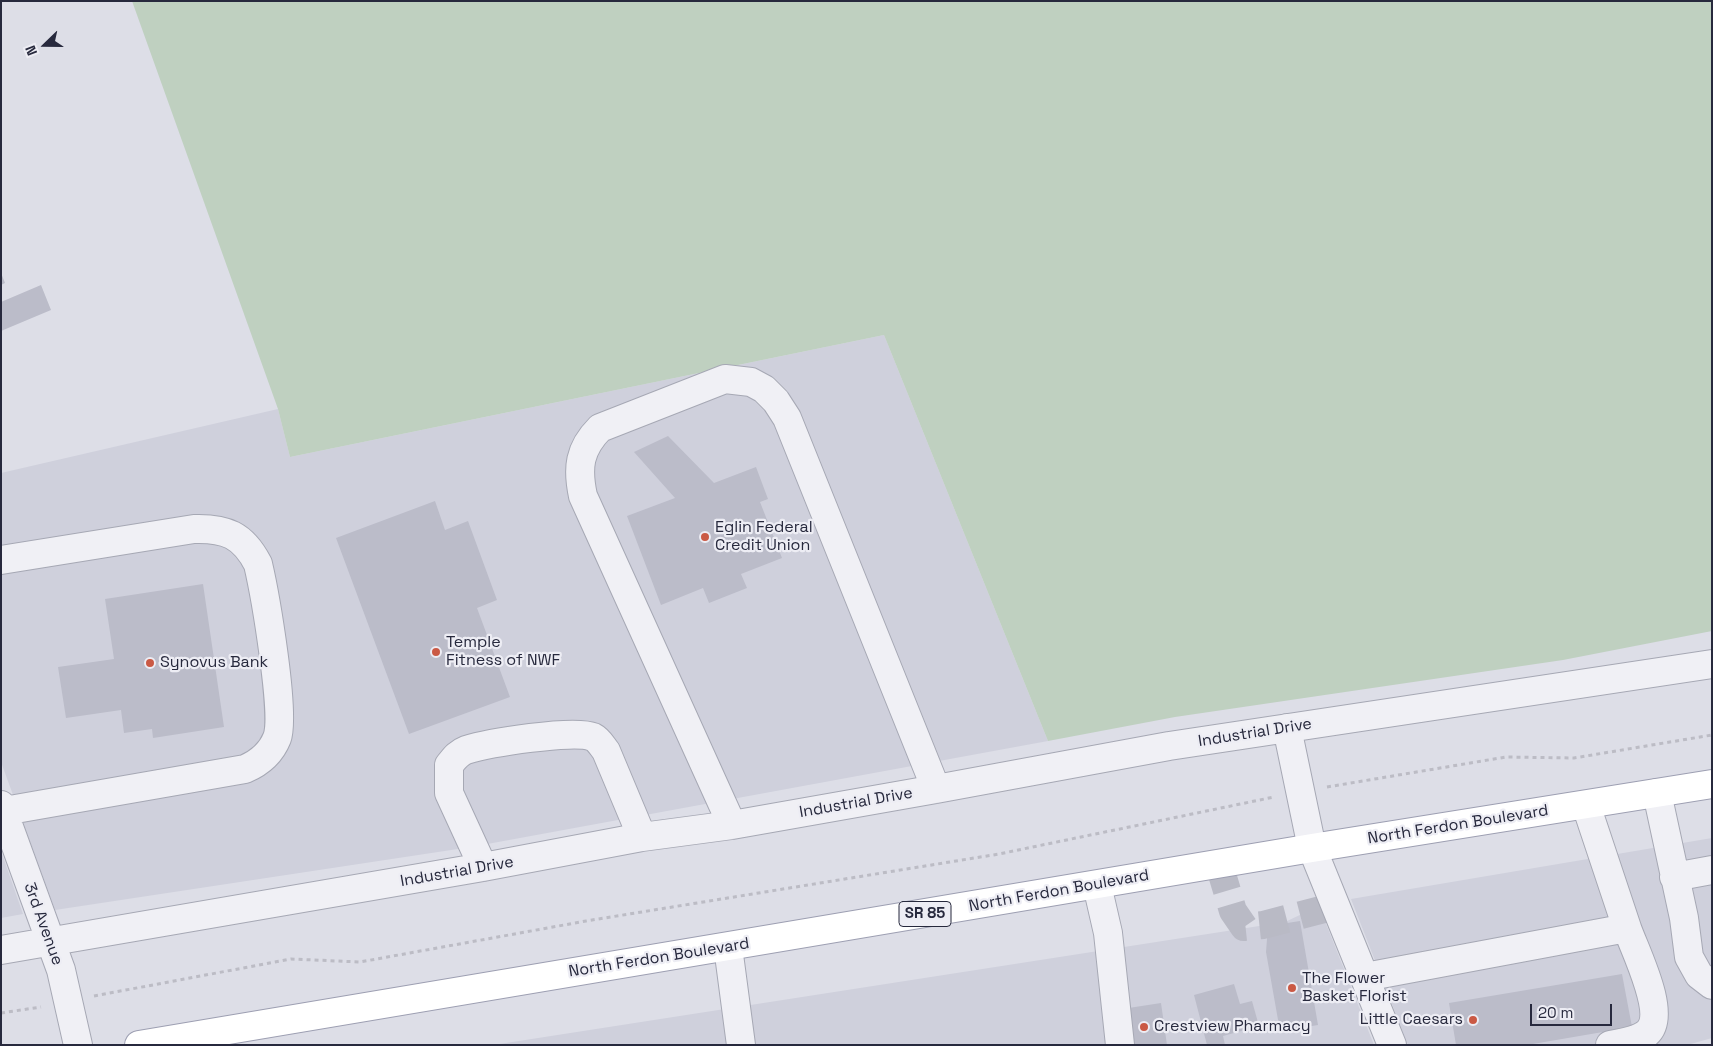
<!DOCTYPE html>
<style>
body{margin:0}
#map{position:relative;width:1713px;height:1046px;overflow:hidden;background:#dddee7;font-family:"Space Grotesk",sans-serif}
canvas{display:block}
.frame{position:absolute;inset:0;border:2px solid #27293d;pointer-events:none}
.north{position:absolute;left:20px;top:20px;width:50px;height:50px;-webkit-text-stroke:4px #ededf4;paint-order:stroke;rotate:248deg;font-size:14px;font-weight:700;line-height:20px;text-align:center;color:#27293d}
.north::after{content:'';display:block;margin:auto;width:18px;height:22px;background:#27293d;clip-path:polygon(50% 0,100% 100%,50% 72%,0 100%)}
.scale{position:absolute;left:1530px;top:1004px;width:82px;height:22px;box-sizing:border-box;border:2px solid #27293d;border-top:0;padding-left:6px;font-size:15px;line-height:18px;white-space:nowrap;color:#27293d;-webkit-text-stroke:4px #ededf4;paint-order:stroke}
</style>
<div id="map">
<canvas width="1713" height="1046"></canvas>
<div class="frame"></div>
<div class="north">N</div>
<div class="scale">20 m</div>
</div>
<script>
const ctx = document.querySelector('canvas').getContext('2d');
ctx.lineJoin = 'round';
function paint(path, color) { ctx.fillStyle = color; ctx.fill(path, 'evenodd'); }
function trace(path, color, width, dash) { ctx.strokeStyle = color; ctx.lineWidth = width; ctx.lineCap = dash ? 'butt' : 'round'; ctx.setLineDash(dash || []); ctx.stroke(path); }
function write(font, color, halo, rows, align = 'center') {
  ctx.font = font + ' "Space Grotesk",sans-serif'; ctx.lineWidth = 4.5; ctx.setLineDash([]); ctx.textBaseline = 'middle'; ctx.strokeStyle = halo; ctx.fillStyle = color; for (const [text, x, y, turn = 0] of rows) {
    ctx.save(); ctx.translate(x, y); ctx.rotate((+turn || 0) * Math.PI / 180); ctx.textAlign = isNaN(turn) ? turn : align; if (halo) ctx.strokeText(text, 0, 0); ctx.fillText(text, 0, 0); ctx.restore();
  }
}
const built = new Path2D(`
 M884,335L1048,741L471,847L55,910L1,762V473L278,409L290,457Z
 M1712,838V1038L1687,1045H1408L1351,899Z
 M1,851L23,914L1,918Z
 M1319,906L1374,1045H493L1285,922Z`);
const green = new Path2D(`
 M132,1H1712V631L1563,660L1175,717L1048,741L884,335L290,457L278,409Z`);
const building = new Path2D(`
 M1,273L5,283L1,285Z
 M41,285L51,310L1,331V302Z
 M668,436L714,483L756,467L768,499L760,502L782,558L741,574L747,588L709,603L703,588L661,605L627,516L675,498L634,452Z
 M435,501L445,530L468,521L497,600L477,608L510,697L409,734L336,538Z
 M203,584L224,727L153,738L152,729L124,733L121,710L66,718L58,667L114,659L105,599Z
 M1300,921L1318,1025L1280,1031L1266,952L1268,926Z
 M1622,974L1632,1027L1527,1045H1456L1449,1003Z
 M1234,984L1240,1004L1252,1001L1259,1026L1223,1036L1225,1045H1207L1194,995Z
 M1161,1003L1167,1045H1127L1122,1009Z`);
const minorTunnel = new Path2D(`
 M1219,864L1233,911L1244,927L1263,925L1336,906`);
const path = new Path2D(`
 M1327,787L1506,757L1574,758L1712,735
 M94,996L291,959L360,962L586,921L999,854L1274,797
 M1,1013L41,1007`);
const minor = new Path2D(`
 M1,560L194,529C226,528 243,535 258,564C265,594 286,715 277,738C271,753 259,763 245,769L4,811
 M1287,728L1312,848L1392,1045
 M1657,793L1684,918L1689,957L1699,975L1712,985
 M1,805L61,970L78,1045
 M732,825L583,496C577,468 579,449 600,428L725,379L751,382L764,389L776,401L787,418L936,789
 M483,867L449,793V765C454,759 458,753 466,750C488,743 574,729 593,737C599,740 602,746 606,751L642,837
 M1674,877L1712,870
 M1097,885L1108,933L1120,1045
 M728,947L741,1045
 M1,950L483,867L642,837L732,825L936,789L1169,746L1712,664
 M1365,977L1627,928L1586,805
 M1610,1045C1622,1043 1637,1041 1647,1033C1668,1015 1635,951 1627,928`);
const major = new Path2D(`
 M139,1045L1312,848L1712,784`);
const markers = [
 [705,537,5,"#ca5944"],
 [436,652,5,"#ca5944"],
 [150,663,5,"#ca5944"],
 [1292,988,5,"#ca5944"],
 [1473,1020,5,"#ca5944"],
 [1144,1027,5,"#ca5944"]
];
const shields = [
 [925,914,52]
];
const shieldNames = [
 ["SR 85",925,914]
];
const poiNames = [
 ["Eglin Federal",715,528],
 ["Credit Union",715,546],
 ["Temple",446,643],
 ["Fitness of NWF",446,661],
 ["Synovus Bank",160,663],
 ["The Flower",1302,979],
 ["Basket Florist",1302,997],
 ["Little Caesars",1463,1020,"right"],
 ["Crestview Pharmacy",1154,1027]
];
const streetNames = [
 ["Industrial Drive",1255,733,-9],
 ["Industrial Drive",856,803,-10],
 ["North Ferdon Boulevard",1458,825,-9],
 ["Industrial Drive",457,872,-10],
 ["North Ferdon Boulevard",1059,891,-10],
 ["3rd Avenue",43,924,70],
 ["North Ferdon Boulevard",659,958,-9]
];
paint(built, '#cfd0dc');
paint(green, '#bfd0c0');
paint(building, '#bbbcc9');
trace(minorTunnel, '#b9bac5', 28, [28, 14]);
trace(minor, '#a6a8b4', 30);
trace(major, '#9d9fb2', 30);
trace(path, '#bcbcc5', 3, [4, 4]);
trace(minor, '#f0f0f5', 28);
trace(major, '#fff', 28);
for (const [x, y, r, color] of markers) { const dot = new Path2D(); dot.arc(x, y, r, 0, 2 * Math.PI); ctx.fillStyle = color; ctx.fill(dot); trace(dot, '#ededf4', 2); }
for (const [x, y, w] of shields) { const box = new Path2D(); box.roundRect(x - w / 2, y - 12.5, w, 25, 4); ctx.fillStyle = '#ededf4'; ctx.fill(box); trace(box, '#27293d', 1); }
write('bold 15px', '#27293d', null, shieldNames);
write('16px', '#27293d', '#ededf4', poiNames, 'left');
write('16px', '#27293d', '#ededf4', streetNames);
</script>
